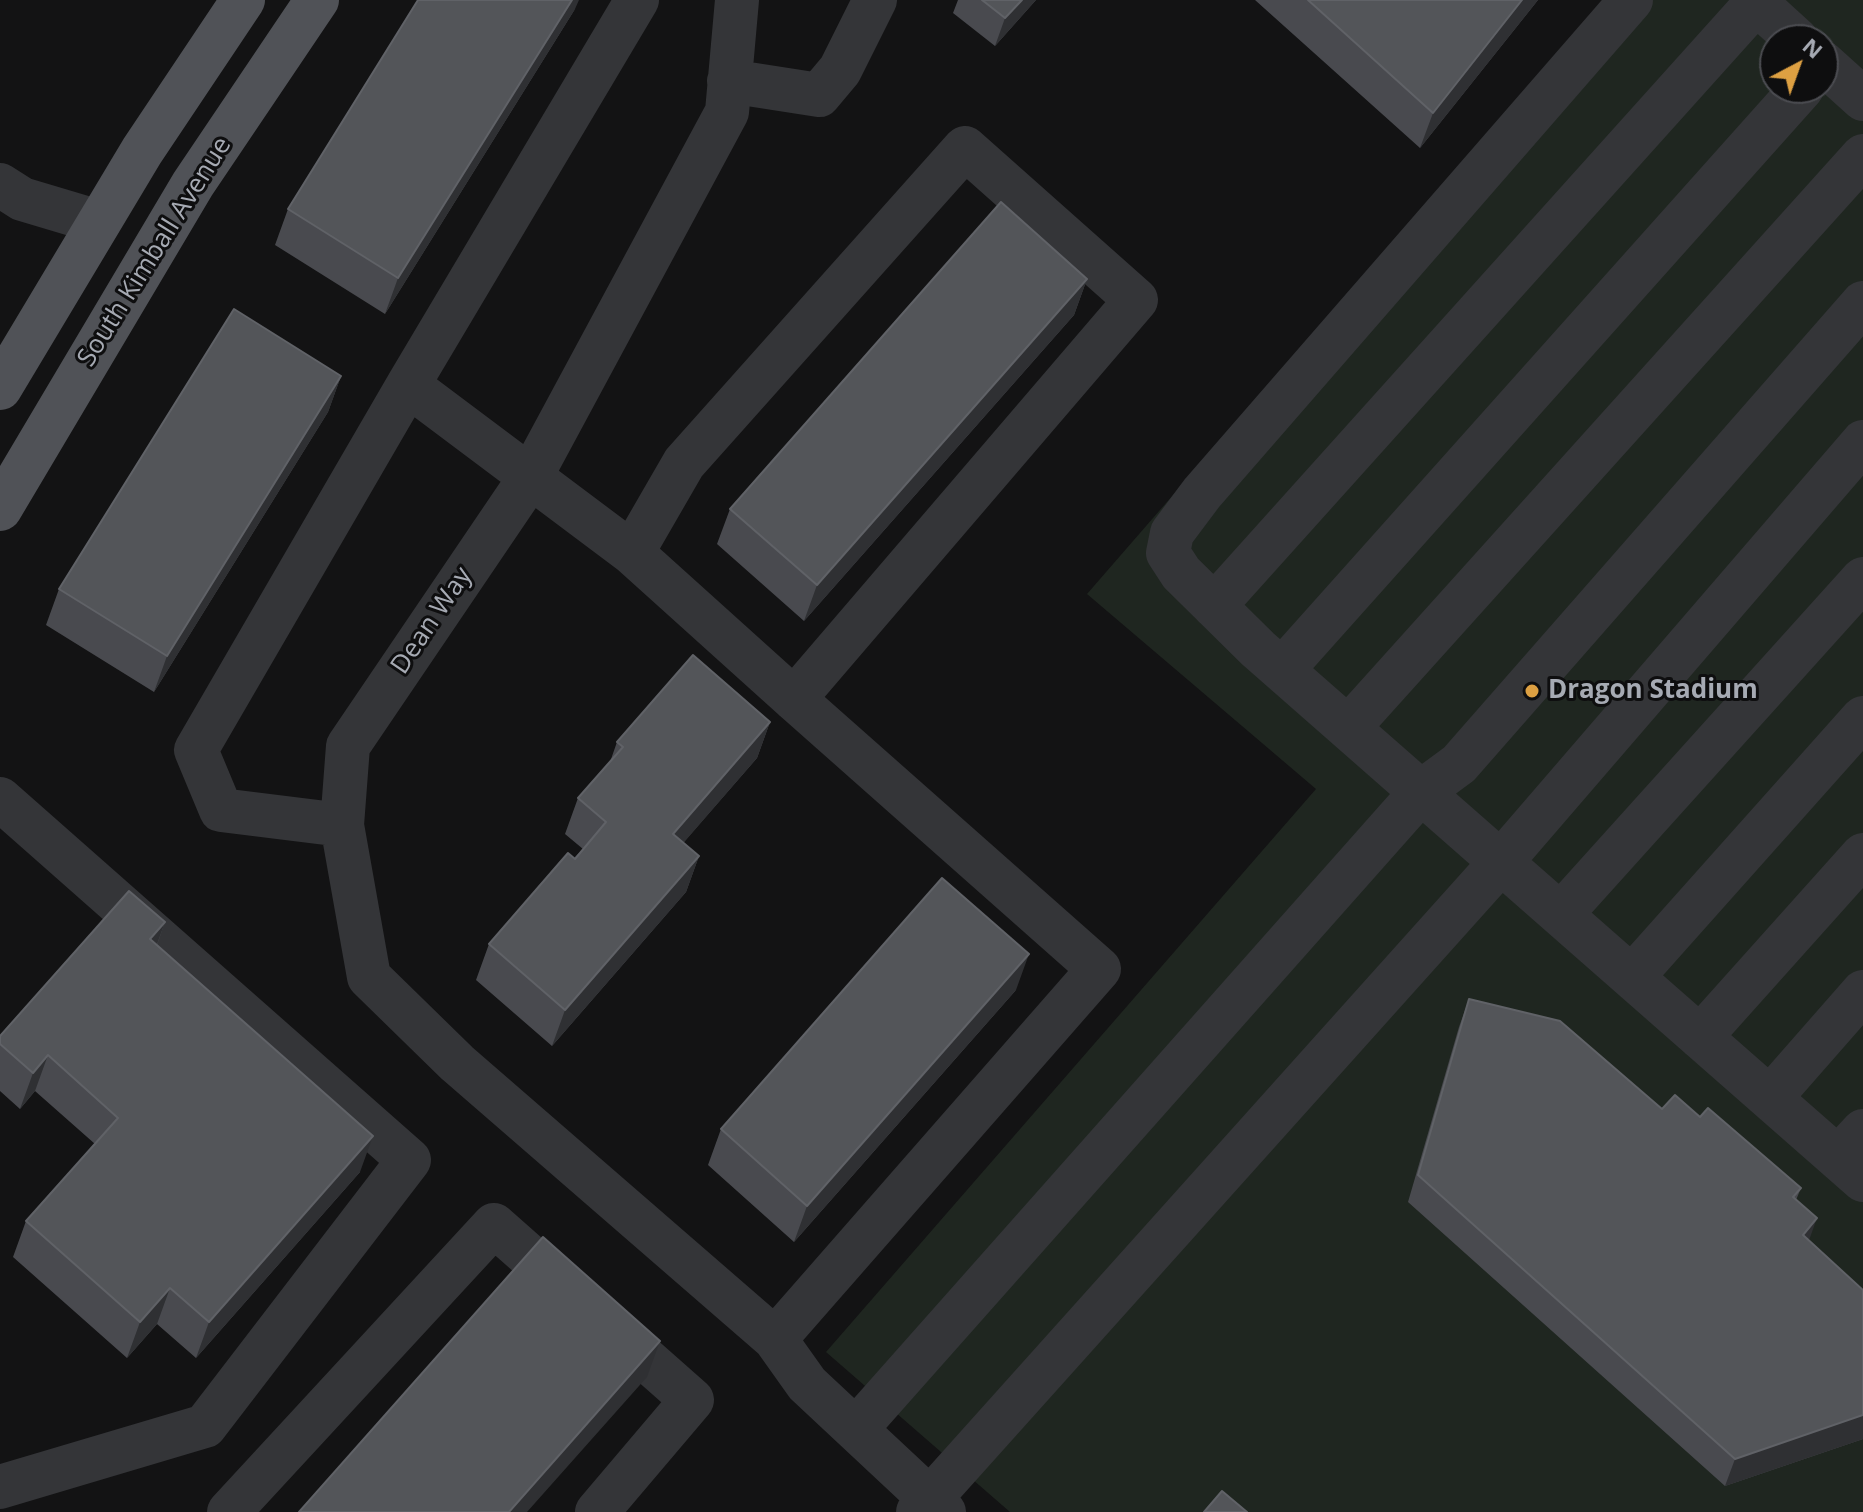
<!DOCTYPE html>
<style>
body{margin:0}
#map{position:relative;width:1863px;height:1512px;overflow:hidden;background:#131314;font-family:"Open Sans",sans-serif}
canvas{display:block}
.north{position:absolute;left:1759px;top:24px;width:80px;height:80px;box-sizing:border-box;background:#0e0e0f;border:2px solid #4b4c51;border-radius:50%;rotate:41deg;font-size:22px;font-weight:700;line-height:32px;text-align:center;color:#a6aab3}
.north::after{content:'';display:block;margin:auto;width:28px;height:36px;background:#dda042;clip-path:polygon(50% 0,100% 100%,50% 72%,0 100%)}
</style>
<div id="map">
<canvas width="1863" height="1512"></canvas>
<div class="north">N</div>
</div>
<script>
const ctx = document.querySelector('canvas').getContext('2d');
ctx.lineJoin = 'round';
function paint(path, color) { ctx.fillStyle = color; ctx.fill(path, 'evenodd'); }
function trace(path, color, width, dash) { ctx.strokeStyle = color; ctx.lineWidth = width; ctx.lineCap = dash ? 'butt' : 'round'; ctx.setLineDash(dash || []); ctx.stroke(path); }
function write(font, color, halo, rows, align = 'center') {
  ctx.font = font + ' "Open Sans",sans-serif'; ctx.lineWidth = 6; ctx.setLineDash([]); ctx.textBaseline = 'middle'; ctx.strokeStyle = halo; ctx.fillStyle = color; for (const [text, x, y, turn = 0] of rows) {
    ctx.save(); ctx.translate(x, y); ctx.rotate((+turn || 0) * Math.PI / 180); ctx.textAlign = isNaN(turn) ? turn : align; if (halo) ctx.strokeText(text, 0, 0); ctx.fillText(text, 0, 0); ctx.restore();
  }
}
const green = new Path2D(`
 M1603,0H1863V1512H1010L826,1352L1316,789L1087,594ZM1775,40H1823V88H1775Z`);
const minor = new Path2D(`
 M637,0L408,385L632,553L684,463L965,148L1136,300L794,699
 M1631,0L1202,493L1172,533L1168,553L1181,573L1258,649L1863,1180
 M1753,0L1797,40
 M1823,63L1863,99
 M729,81L819,95L840,70L875,0
 M0,185L22,199L99,222
 M632,553L794,699L1099,969L775,1339L457,1063L369,977L342,825L348,746L531,476L727,112L737,0
 M1214,606L1756,3
 M1282,670L1802,88
 M1348,728L1863,156
 M0,799L409,1160L205,1426L0,1487
 M342,825L221,810L196,750L408,385
 M1561,914L1863,579
 M1632,977L1863,718
 M1700,1037L1863,855
 M1770,1098L1863,992
 M1838,1158L1863,1131
 M775,1339L807,1384L944,1512
 M856,1429L1421,792L1459,764L1863,303
 M229,1512L494,1225L692,1400L597,1512
 M918,1512L1501,862L1863,442`);
const major = new Path2D(`
 M0,388L142,151L243,0
 M0,509L193,184L317,0`);
const wall = new Path2D(`
 M958,0H1036L995,46L953,13Z
 M1255,0H1538L1420,148Z
 M575,9L385,314L275,245L288,209Z
 M1087,279L1074,315L804,621L717,544L730,509Z
 M341,376L328,412L154,692L46,625L59,589Z
 M770,722L757,758L683,843L699,856L686,892L552,1046L476,980L489,944L583,849L565,834L578,798L610,762L617,742Z
 M165,922L157,945L360,1172L196,1358L157,1324L127,1358L13,1257L26,1221L95,1144L35,1091L20,1109L0,1091V1036Z
 M1016,990L794,1242L708,1165L721,1129Z
 M1469,999L1662,1109L1700,1117L1801,1188L1796,1200L1809,1240L1863,1290V1439L1725,1486L1408,1202L1459,1027Z`);
const shadedWall = new Path2D(`
 M572,0H579L575,9L385,314L398,278Z
 M1022,0H1036L995,46L1005,18Z
 M1522,0H1538L1420,148L1433,113Z
 M1087,279L1074,315L804,621L817,585Z
 M341,376L328,412L154,692L167,656Z
 M770,722L757,758L660,870L673,834Z
 M699,856L686,892L552,1046L565,1010Z
 M165,922L152,958L150,939Z
 M1029,954L1016,990L794,1242L807,1206Z
 M48,1055L35,1091L20,1109L33,1073Z
 M373,1136L360,1172L196,1358L209,1322Z
 M1817,1218L1807,1246L1803,1235Z
 M170,1288L157,1324L127,1358L140,1322Z
 M660,1341L647,1377L527,1512H509Z
 M1863,1415V1439L1725,1486L1735,1459Z`);
const building = new Path2D(`
 M418,0H572L398,278L288,209Z
 M982,0H1022L1005,18Z
 M1308,0H1522L1433,113Z
 M1001,202L1087,279L817,585L730,509Z
 M234,309L341,376L167,656L59,589Z
 M693,655L770,722L673,834L699,856L565,1010L489,944L568,853L575,859L606,822L578,798L623,747L617,742Z
 M942,878L1029,954L807,1206L721,1129Z
 M129,891L165,922L150,939L373,1136L209,1322L170,1288L140,1322L26,1221L118,1118L48,1055L33,1073L0,1044V1036Z
 M1469,999L1560,1021L1662,1109L1675,1095L1700,1117L1708,1108L1801,1188L1793,1197L1817,1218L1803,1235L1863,1290V1415L1735,1459L1418,1175Z
 M543,1237L660,1341L509,1512H299Z
 M1222,1491L1247,1512H1204Z`);
const markers = [
 [1532,691,8,"#dda042"]
];
const streetNames = [
 ["South Kimball Avenue",155,252,-58],
 ["Dean Way",432,621,-56]
];
const poiNames = [
 ["Dragon Stadium",1548,691]
];
paint(green, '#1f2620');
trace(minor, '#343538', 44);
trace(major, '#505257', 44);
paint(wall, '#494a4f');
paint(shadedWall, '#2f3033');
paint(building, '#535559');
trace(building, '#606267', 2);
for (const [x, y, r, color] of markers) { const dot = new Path2D(); dot.arc(x, y, r, 0, 2 * Math.PI); ctx.fillStyle = color; ctx.fill(dot); trace(dot, '#0e0e0f', 3); }
write('26px', '#a6aab3', '#0e0e0f', streetNames);
write('bold 26px', '#a6aab3', '#0e0e0f', poiNames, 'left');
</script>
